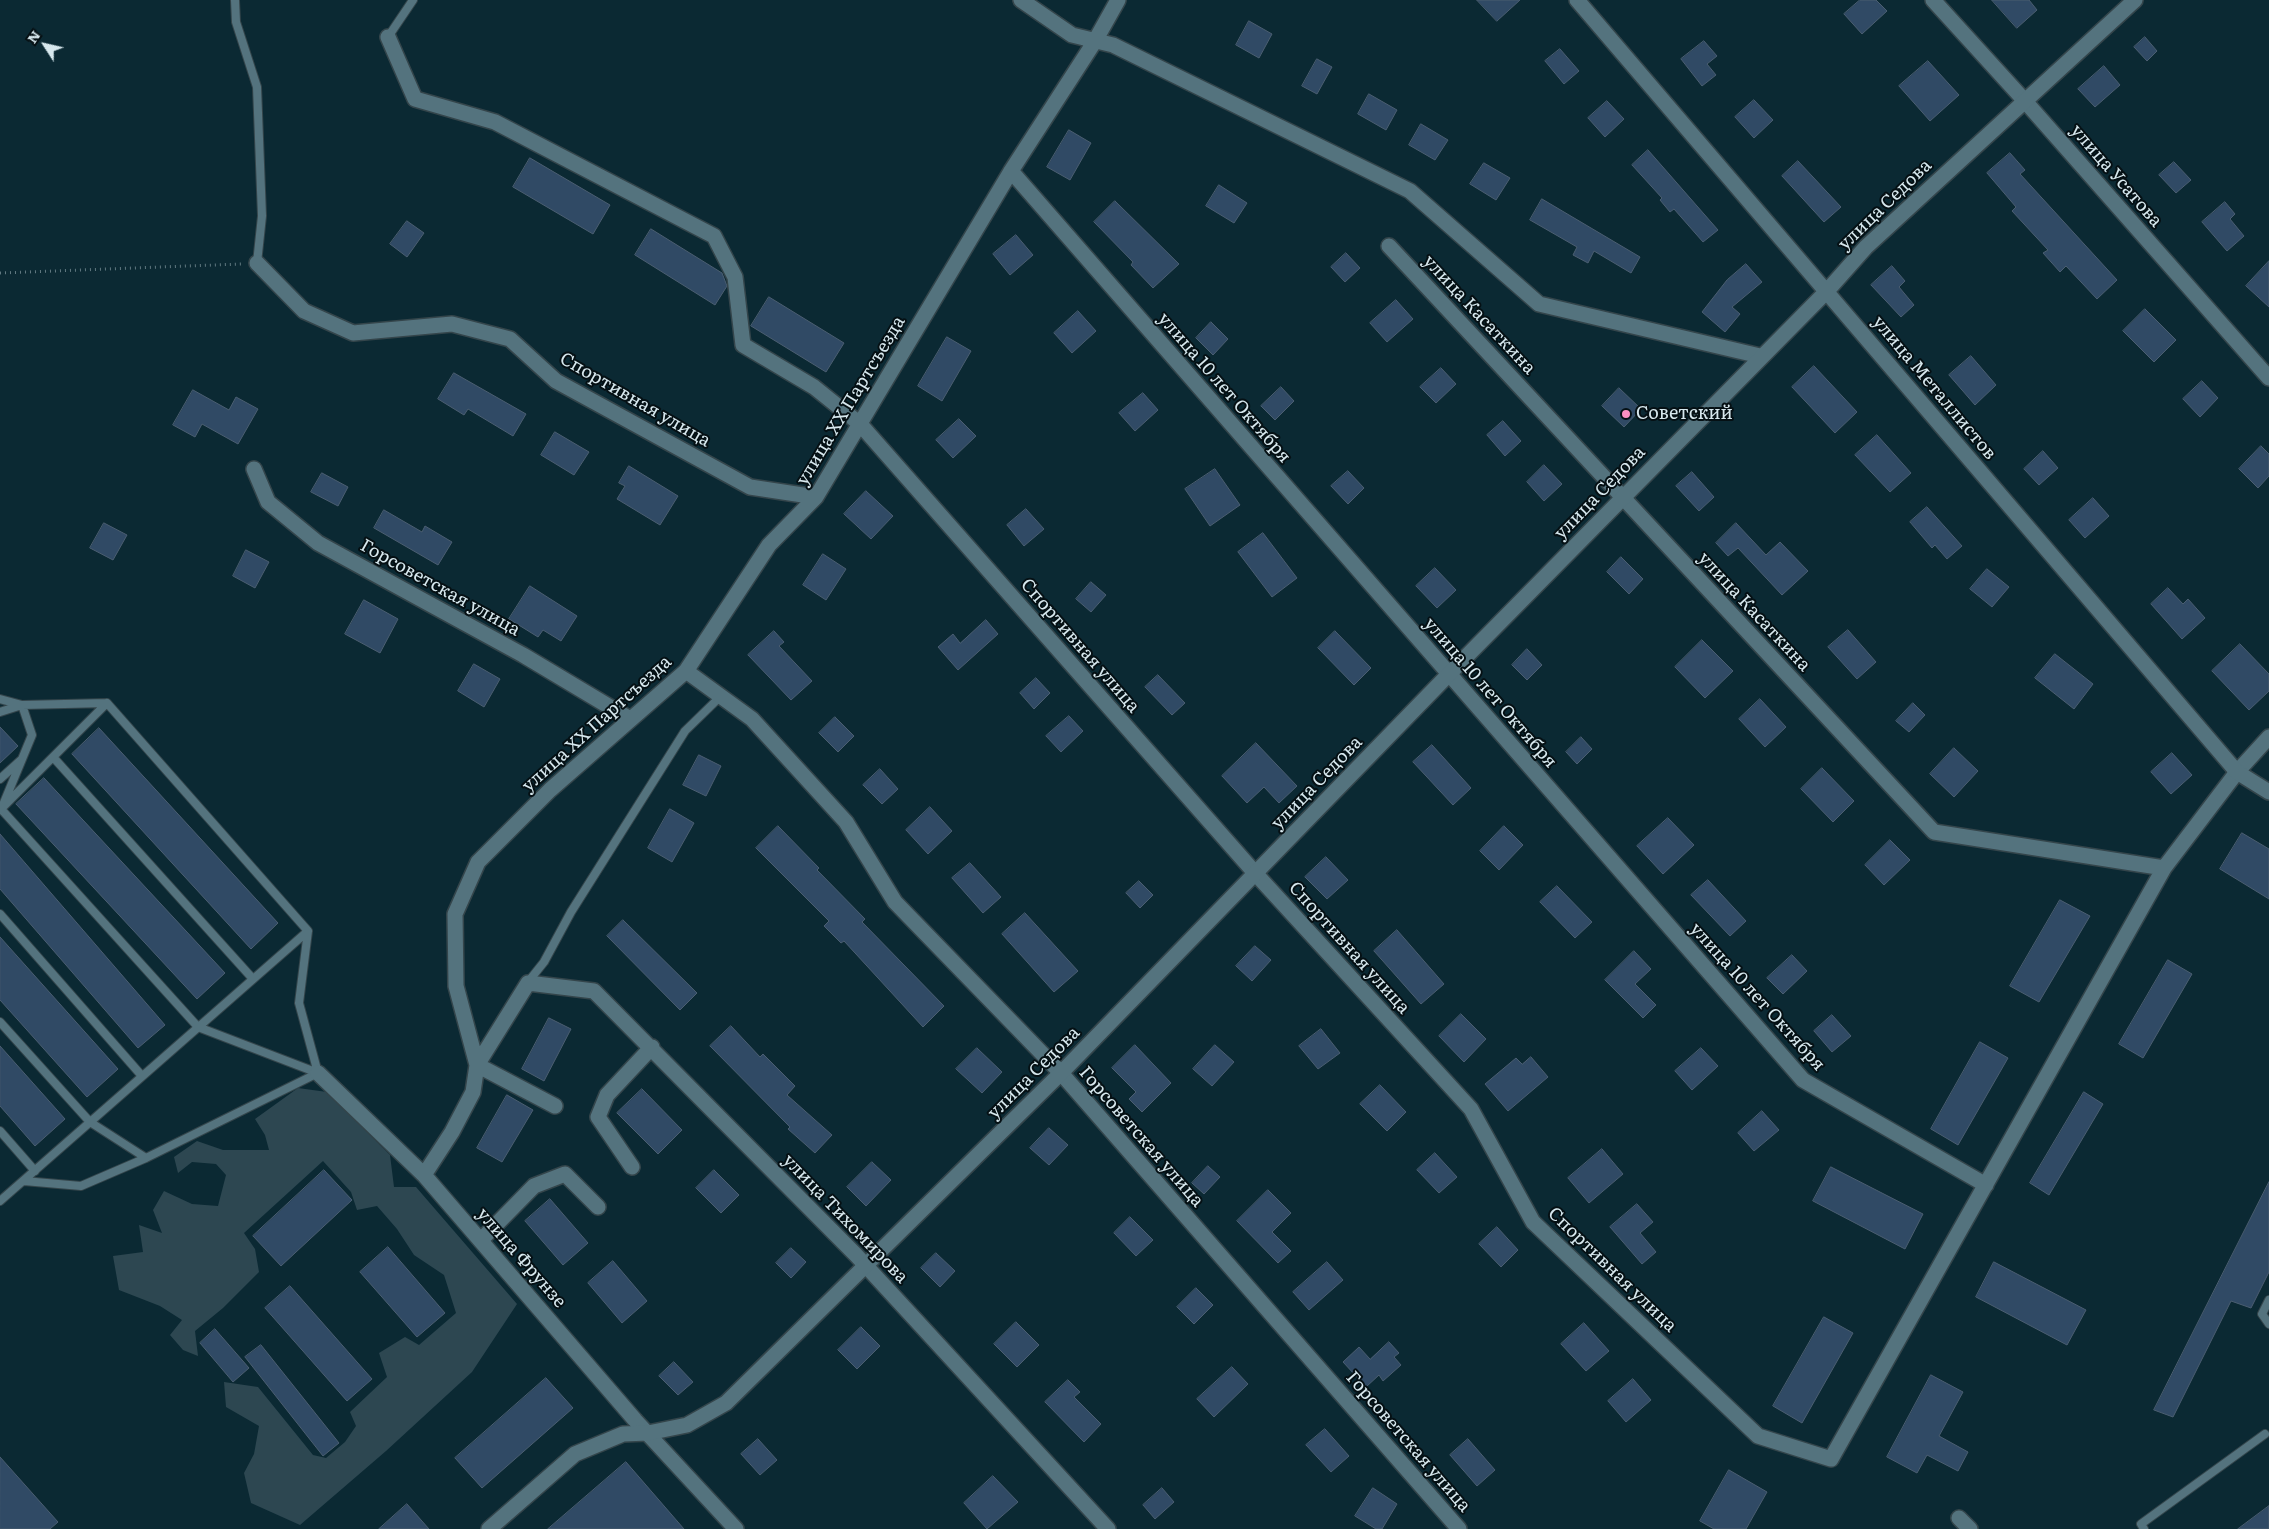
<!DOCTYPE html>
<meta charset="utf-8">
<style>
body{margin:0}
#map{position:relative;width:2269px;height:1529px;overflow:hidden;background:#0b2933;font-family:Literata,serif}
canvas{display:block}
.north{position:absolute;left:20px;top:20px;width:50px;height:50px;-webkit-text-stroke:4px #051014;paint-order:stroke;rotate:305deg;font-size:14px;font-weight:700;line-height:20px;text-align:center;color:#d7e8ee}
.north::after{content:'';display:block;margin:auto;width:18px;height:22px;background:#d7e8ee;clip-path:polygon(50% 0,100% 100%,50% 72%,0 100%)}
</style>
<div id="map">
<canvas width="2269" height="1529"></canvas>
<div class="north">N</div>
</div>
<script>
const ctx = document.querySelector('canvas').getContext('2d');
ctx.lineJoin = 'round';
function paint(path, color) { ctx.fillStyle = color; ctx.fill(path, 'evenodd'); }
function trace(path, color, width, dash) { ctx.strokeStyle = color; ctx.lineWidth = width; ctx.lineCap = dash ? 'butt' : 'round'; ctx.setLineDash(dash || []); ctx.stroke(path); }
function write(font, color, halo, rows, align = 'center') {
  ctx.font = font + ' Literata,serif'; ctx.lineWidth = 4; ctx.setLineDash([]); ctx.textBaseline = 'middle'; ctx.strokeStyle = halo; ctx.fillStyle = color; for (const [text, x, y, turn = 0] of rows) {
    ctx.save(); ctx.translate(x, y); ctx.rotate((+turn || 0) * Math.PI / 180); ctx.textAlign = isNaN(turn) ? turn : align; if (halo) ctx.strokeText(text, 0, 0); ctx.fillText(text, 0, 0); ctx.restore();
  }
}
const green = new Path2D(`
 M298,1088L327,1092L390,1155L394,1187H416L517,1304L472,1372L386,1451L300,1525L251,1503L244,1473L254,1454L259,1426L226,1407L224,1382L258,1387L313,1455L326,1458L345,1442L356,1426L350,1412L387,1377L379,1353L405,1337L419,1345L456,1313L444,1275L414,1255L397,1229L377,1206L357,1210L351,1192L323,1161L244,1233L255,1249L259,1272L223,1308L195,1331L198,1356L183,1350L170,1335L182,1320L160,1306L119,1290L113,1256L143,1252L139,1225L162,1233L153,1210L164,1191L192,1204L218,1206L226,1175L216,1164L192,1162L178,1173L174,1157L197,1141L223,1150H269L265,1135L255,1119Z`);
const building = new Path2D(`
 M1477,0H1520L1497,21Z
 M1860,0H1876L1887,11L1862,34L1844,14Z
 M1992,0H2029L2037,10L2017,28Z
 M1249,21L1272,34L1259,58L1236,45Z
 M2145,37L2157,51L2147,61L2134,47Z
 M1704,41L1717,56L1707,64L1716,75L1702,86L1681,59Z
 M1560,49L1579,71L1564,84L1545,61Z
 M1317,59L1332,67L1317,94L1302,86Z
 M1928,61L1959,95L1930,121L1899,86Z
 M2104,66L2120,85L2095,107L2078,89Z
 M1369,94L1397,110L1386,130L1358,114Z
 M1754,100L1773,120L1754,138L1735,117Z
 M1607,101L1624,119L1605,137L1588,118Z
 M1421,124L1448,140L1435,160L1409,145Z
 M1069,130L1091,143L1070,180L1047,167Z
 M1648,150L1718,230L1703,242L1674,209L1670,212L1660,200L1662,198L1632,165Z
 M2010,153L2025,170L2020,174L2117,280L2097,299L2066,266L2060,272L2043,253L2048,250L2012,211L2016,207L1987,173Z
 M530,158L610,205L593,234L513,187Z
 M1798,161L1841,207L1824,222L1782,176Z
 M2174,162L2191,180L2176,193L2159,175Z
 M1484,163L1510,178L1496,200L1470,184Z
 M1219,185L1247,203L1234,223L1206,206Z
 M1542,199L1640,257L1631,273L1594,251L1588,263L1573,255L1577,247L1530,220Z
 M1115,201L1179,264L1153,288L1131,265L1133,262L1094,222Z
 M2225,202L2235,214L2230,219L2244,236L2227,251L2202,222Z
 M407,221L424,233L407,257L390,244Z
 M651,229L722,273L727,286L715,305L635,255Z
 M1016,235L1033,255L1010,275L993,254Z
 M1346,253L1360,268L1345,282L1331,267Z
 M2269,261V307L2246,286Z
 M1746,264L1762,282L1732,307L1740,314L1725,332L1702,312L1727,280Z
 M1892,266L1905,281L1899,287L1914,305L1901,317L1871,285Z
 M769,297L844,343L826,372L751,326Z
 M1396,300L1413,319L1387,342L1370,323Z
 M2145,309L2176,340L2154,362L2123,331Z
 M1078,311L1096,331L1072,353L1054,333Z
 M1211,322L1228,339L1213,355L1196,338Z
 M947,337L971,351L942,401L918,386Z
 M1971,356L1996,385L1975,405L1949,375Z
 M1814,366L1857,412L1835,433L1792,387Z
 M1441,368L1456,384L1436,403L1420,387Z
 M454,373L526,414L513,436L468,409L464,415L438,399Z
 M2202,381L2218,398L2200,417L2183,399Z
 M1281,387L1294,401L1275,420L1261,406Z
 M1619,388L1641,409L1624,427L1602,406Z
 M193,390L229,410L236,397L258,409L238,444L202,424L195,437L173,425Z
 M1143,393L1158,410L1135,431L1119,413Z
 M959,419L976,436L953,458L936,440Z
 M1503,421L1521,441L1505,456L1487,435Z
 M555,432L589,452L574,475L541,455Z
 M1877,435L1911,473L1890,492L1855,455Z
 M2261,446L2269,454V476L2258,488L2239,469Z
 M2043,451L2058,468L2039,485L2024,469Z
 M1544,465L1562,484L1544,501L1527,482Z
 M629,466L678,496L660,525L617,499L625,486L619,483Z
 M1215,469L1240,505L1210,526L1185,489Z
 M1348,471L1364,488L1348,504L1331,486Z
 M1692,472L1714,497L1699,511L1676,486Z
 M322,473L348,487L338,506L311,492Z
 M866,491L893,516L871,539L844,514Z
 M2093,498L2109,516L2085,538L2069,520Z
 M1927,507L1962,546L1947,559L1935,545L1932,548L1910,522Z
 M1026,509L1044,529L1024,546L1007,525Z
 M384,510L422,532L425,526L452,542L438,565L374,528Z
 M104,523L127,535L113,560L90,548Z
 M1736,523L1766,555L1780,542L1808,571L1782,595L1738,548L1728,556L1716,543Z
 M1263,533L1297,578L1272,597L1238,552Z
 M246,550L269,562L255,588L233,576Z
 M823,554L846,569L826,600L803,585Z
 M1621,557L1643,579L1629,594L1607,572Z
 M1435,568L1456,590L1437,608L1416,586Z
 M1987,569L2009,587L1992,607L1970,589Z
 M1091,582L1106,595L1091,612L1076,599Z
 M530,586L577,616L561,641L543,630L538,637L509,619Z
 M2168,588L2183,604L2188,599L2205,618L2182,639L2151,604Z
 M364,600L398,619L380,653L345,634Z
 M986,620L998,634L958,670L938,647L953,634L960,643Z
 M1848,630L1876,662L1857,679L1828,647Z
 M774,631L784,642L779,646L812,681L791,700L748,655Z
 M1335,631L1371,668L1354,685L1318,648Z
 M1702,640L1733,671L1705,698L1675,667Z
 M2240,644L2269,674V691L2249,710L2212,671Z
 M1527,649L1542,665L1527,680L1512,665Z
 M2055,654L2093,684L2074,709L2035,678Z
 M474,664L500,679L484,707L458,691Z
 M1158,675L1185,703L1172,715L1145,687Z
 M1036,678L1050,693L1034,709L1020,693Z
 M1760,699L1786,727L1765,747L1739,719Z
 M1913,703L1925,715L1909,732L1896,721Z
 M1069,716L1083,731L1061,752L1046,736Z
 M835,717L854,736L838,752L819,733Z
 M0,727L18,746L0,763Z
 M99,728L278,923L251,949L72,754Z
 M1581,737L1592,749L1577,764L1566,752Z
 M1256,743L1297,786L1279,803L1264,787L1247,803L1222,776Z
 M1432,745L1471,788L1453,805L1413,762Z
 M1954,748L1978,771L1954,797L1930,774Z
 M2172,753L2192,775L2171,794L2151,772Z
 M699,755L721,766L706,796L683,785Z
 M1822,768L1854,801L1833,822L1801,789Z
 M880,769L898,789L882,804L863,785Z
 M44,778L225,973L197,999L16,804Z
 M930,807L952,831L928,854L906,830Z
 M670,809L694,823L672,862L648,848Z
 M1668,818L1694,845L1663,874L1637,846Z
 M778,826L819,868L817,870L865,919L862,922L944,1006L923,1027L844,941L841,943L824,926L829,921L756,848Z
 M1504,826L1523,845L1499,870L1480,851Z
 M2242,833L2269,849V899L2220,869Z
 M0,834L165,1025L138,1048L0,889Z
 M1890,840L1910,860L1884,885L1865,865Z
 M1326,857L1348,880L1327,899L1305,877Z
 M970,863L1001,897L983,913L952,878Z
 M1708,880L1746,921L1730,936L1691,895Z
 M1139,881L1153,895L1140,908L1126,893Z
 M1557,886L1592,922L1575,938L1540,902Z
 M2060,900L2090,916L2039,1002L2010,986Z
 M1025,913L1078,971L1054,992L1002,934Z
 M623,920L697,993L680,1010L607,936Z
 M1397,930L1444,984L1421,1004L1374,951Z
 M0,937L118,1069L87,1097L0,1000Z
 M1255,946L1271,960L1252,981L1236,966Z
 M1634,951L1651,969L1635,984L1656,1005L1643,1018L1605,980Z
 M1792,955L1807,971L1783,994L1767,978Z
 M2168,960L2192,974L2143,1058L2119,1044Z
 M1461,1014L1486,1039L1464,1062L1439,1036Z
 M1832,1015L1851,1036L1832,1052L1814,1031Z
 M549,1018L571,1029L544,1081L522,1069Z
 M731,1026L760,1057L763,1054L795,1086L787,1095L832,1135L815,1153L788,1129L790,1127L710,1046Z
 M1321,1029L1340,1053L1318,1069L1299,1046Z
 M1980,1042L2008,1058L1958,1145L1931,1129Z
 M1135,1045L1171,1083L1142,1112L1129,1099L1136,1092L1112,1068Z
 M1215,1045L1234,1062L1212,1086L1193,1069Z
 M0,1046L65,1119L35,1146L0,1106Z
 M977,1048L1002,1072L982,1093L956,1069Z
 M1701,1048L1718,1066L1692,1090L1675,1071Z
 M1531,1057L1548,1077L1508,1111L1485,1084L1516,1058L1522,1064Z
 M1380,1085L1406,1112L1387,1131L1360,1104Z
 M642,1089L682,1130L658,1154L617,1113Z
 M2084,1092L2103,1104L2049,1195L2030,1183Z
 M507,1095L533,1110L502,1162L477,1148Z
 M1762,1111L1779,1130L1754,1151L1738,1133Z
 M1049,1128L1068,1145L1049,1165L1030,1148Z
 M1602,1149L1623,1174L1589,1203L1568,1178Z
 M1435,1153L1457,1177L1439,1193L1417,1170Z
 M872,1162L891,1180L866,1206L847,1187Z
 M1208,1166L1220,1177L1204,1194L1192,1183Z
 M1831,1167L1923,1214L1905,1249L1813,1201Z
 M324,1170L352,1200L281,1266L253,1236Z
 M714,1170L739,1195L721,1213L696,1188Z
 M2269,1182V1272L2251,1308L2231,1301L2173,1417L2154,1410Z
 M1268,1190L1291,1213L1272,1232L1291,1251L1278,1263L1237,1221Z
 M550,1199L588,1243L563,1265L525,1221Z
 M1637,1204L1653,1222L1640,1233L1656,1252L1642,1264L1610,1227Z
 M1130,1217L1153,1240L1136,1256L1114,1233Z
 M1497,1227L1518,1250L1501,1267L1479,1244Z
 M388,1247L445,1313L417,1337L360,1272Z
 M791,1248L806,1262L791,1278L776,1263Z
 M936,1253L955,1271L940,1287L921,1268Z
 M613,1261L647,1301L622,1323L588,1283Z
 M1327,1262L1343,1280L1309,1310L1293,1292Z
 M1994,1262L2086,1310L2067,1345L1976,1297Z
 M290,1286L372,1379L347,1401L265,1308Z
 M1196,1288L1213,1305L1194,1324L1177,1307Z
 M1824,1317L1853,1333L1802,1423L1773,1406Z
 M1016,1322L1039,1345L1017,1367L994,1344Z
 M1584,1323L1609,1351L1586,1371L1561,1344Z
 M861,1327L880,1346L857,1369L838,1350Z
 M215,1329L249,1368L233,1382L200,1343Z
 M1389,1342L1399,1353L1394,1357L1401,1365L1383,1381L1379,1375L1366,1387L1343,1362L1359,1347L1370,1359Z
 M261,1345L339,1443L323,1456L245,1357Z
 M674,1362L693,1382L678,1395L659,1376Z
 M1232,1367L1248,1384L1214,1417L1197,1399Z
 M1931,1375L1963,1392L1939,1436L1968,1452L1958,1471L1927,1455L1917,1473L1887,1457Z
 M546,1378L573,1408L482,1488L455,1458Z
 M1633,1379L1651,1400L1626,1422L1608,1401Z
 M1068,1380L1080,1392L1074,1397L1101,1424L1084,1442L1045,1402Z
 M1325,1429L1349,1456L1331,1472L1306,1445Z
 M758,1439L777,1460L760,1475L741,1454Z
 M1468,1439L1495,1470L1477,1486L1450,1455Z
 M0,1457L58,1522L50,1529H0Z
 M626,1462L684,1529H548Z
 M1729,1470L1767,1492L1746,1529H1714L1700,1521Z
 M993,1476L1018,1502L987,1529L964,1503Z
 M1162,1488L1174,1502L1155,1519L1143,1505Z
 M1373,1488L1397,1504L1382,1529H1376L1355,1516Z
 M407,1504L429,1529H379Z
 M2269,1506V1529H2238Z`);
const path = new Path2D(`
 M0,273L241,264`);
const lane = new Path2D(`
 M235,0L236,22L257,87L262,216L257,263
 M388,37L413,0
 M0,699L22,705L107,703L308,931L299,1003L318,1073
 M0,712L22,705L32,735L3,805
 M53,757L253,979
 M0,779L21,760
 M1,809L198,1027L318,1073
 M0,810L107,703
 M0,914L142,1076
 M528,982L544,962L571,912L685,731L722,695
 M0,1022L90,1122L146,1158L318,1073
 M0,1131L35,1171
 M24,1181L81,1186L146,1158
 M0,1201L308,931
 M2269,1300L2262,1314L2269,1324
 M2144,1529L2141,1524L2265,1434`);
const street = new Path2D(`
 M1021,0L1072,35L1113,45L1410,191L1539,304L1760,356
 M1933,0L2024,100L2269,378
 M388,37L415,99L495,122L714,236L735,277L743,345L814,387L860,424L1255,873L1471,1109L1533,1222L1758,1436L1831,1459L2164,868L2237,772L2269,737
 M1011,171L1803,1080L1986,1185
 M1389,246L1934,832L2164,868
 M257,263L304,311L353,333L452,324L510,339L556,381L750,487L816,497
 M254,469L268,502L318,543L523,655L630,719
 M686,671L752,719L846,822L895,902L1061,1073L1459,1529
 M477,1065L456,986L455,914L478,862L550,790L686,671L769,545L816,497L1011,171L1095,41L1118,0
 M477,1065L555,1106
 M318,1073L424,1175L635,1420L736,1529
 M632,1167L598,1117L607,1095L652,1047
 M424,1175L452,1132L473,1092L477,1065L528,983L594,991L856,1255L1108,1529
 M481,1240L534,1186L565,1174L598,1207
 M1959,1518L1970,1529`);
const secondary = new Path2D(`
 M1577,0L2237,772L2269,792
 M489,1529L575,1454L623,1434L648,1433L687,1425L726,1403L1061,1073L1449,674L1827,291L1866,247L2135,0`);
const markers = [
 [1626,414,5,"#fc8fc2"]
];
const streetNames = [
 ["улица Усатова",2116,176,49],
 ["улица Седова",1885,205,-44],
 ["улица Касаткина",1479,315,47],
 ["улица 10 лет Октября",1224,388,49],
 ["улица Металлистов",1934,388,50],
 ["Спортивная улица",635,400,30],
 ["улица XX Партсъезда",851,401,-59],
 ["улица Седова",1600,493,-46],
 ["Горсоветская улица",440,588,29],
 ["улица Касаткина",1754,612,47],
 ["Спортивная улица",1080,646,49],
 ["улица 10 лет Октября",1490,693,49],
 ["улица XX Партсъезда",597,724,-42],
 ["улица Седова",1317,783,-46],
 ["Спортивная улица",1349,948,48],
 ["улица 10 лет Октября",1757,997,48],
 ["улица Седова",1034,1073,-45],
 ["Горсоветская улица",1141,1137,49],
 ["улица Тихомирова",845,1219,46],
 ["улица Фрунзе",521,1258,49],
 ["Спортивная улица",1612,1270,44],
 ["Горсоветская улица",1408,1442,49]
];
const poiNames = [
 ["Советский",1636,414]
];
paint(green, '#2d4751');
paint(building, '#304a65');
trace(building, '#4b5e71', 1);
trace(lane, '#34454b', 10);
trace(street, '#34454b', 18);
trace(secondary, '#34454b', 18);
trace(path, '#617981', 3, [1, 4]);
trace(lane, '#54737e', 8);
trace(street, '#54737e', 15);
trace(secondary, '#54737e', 15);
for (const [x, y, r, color] of markers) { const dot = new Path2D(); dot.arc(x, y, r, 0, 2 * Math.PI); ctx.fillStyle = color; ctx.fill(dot); trace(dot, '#051014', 2); }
write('18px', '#d7e8ee', '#051014', streetNames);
write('18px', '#d7e8ee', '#051014', poiNames, 'left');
</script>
